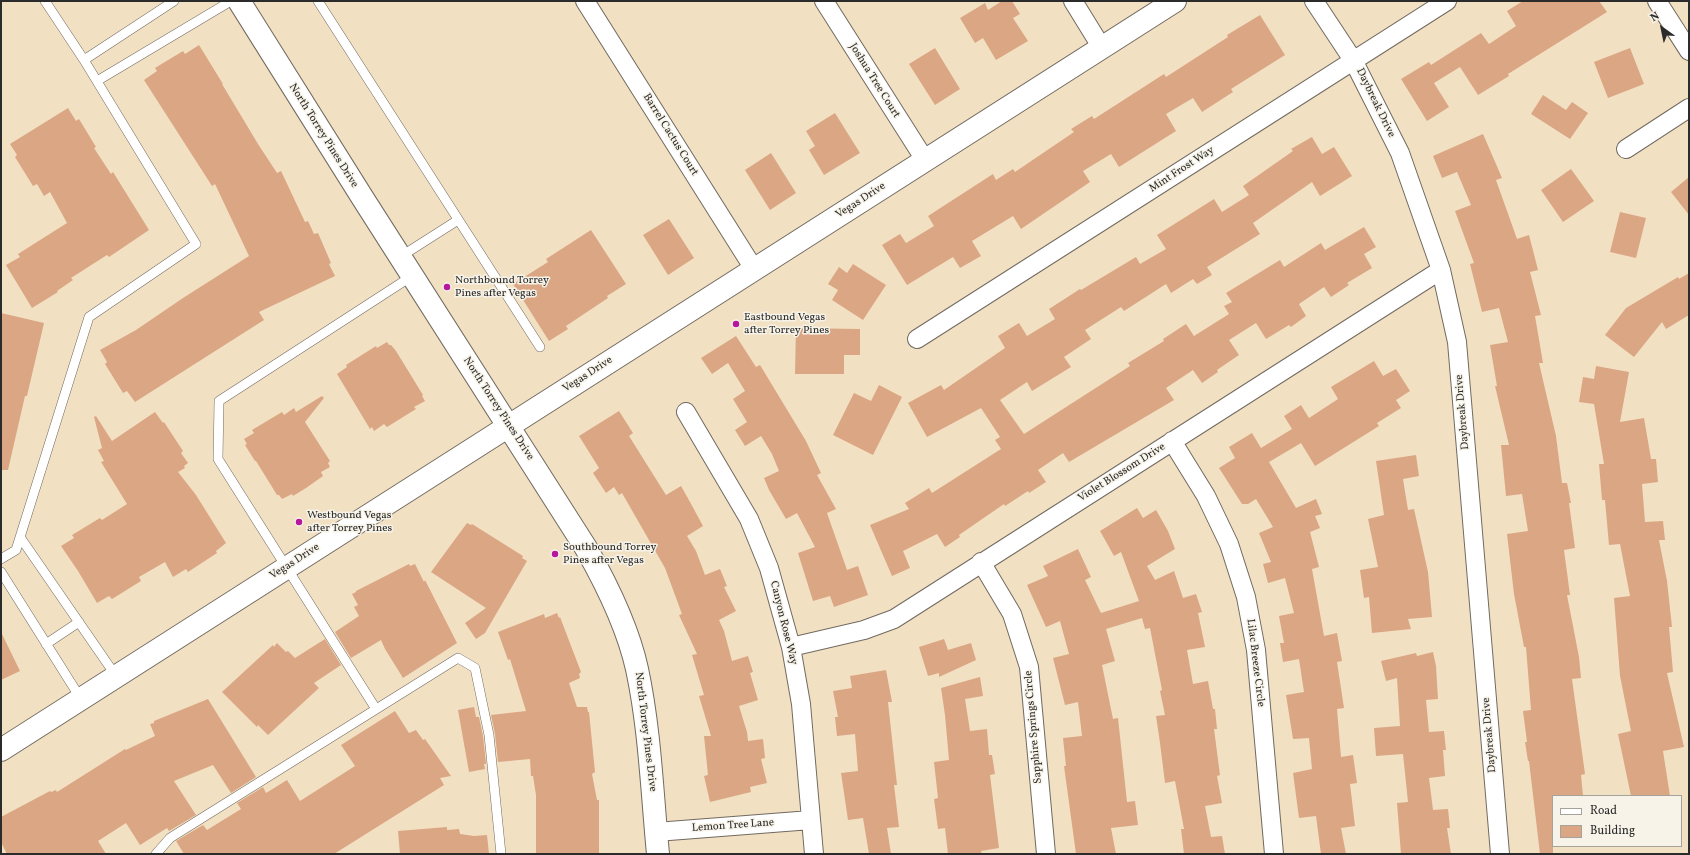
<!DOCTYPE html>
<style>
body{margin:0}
#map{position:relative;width:1690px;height:855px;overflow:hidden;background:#f2e0c3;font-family:Vollkorn,serif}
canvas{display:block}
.frame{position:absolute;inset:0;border:2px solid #2b2b2b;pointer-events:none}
.legend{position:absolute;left:1552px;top:795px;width:130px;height:52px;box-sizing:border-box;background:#f7f3e8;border:1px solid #a5a39c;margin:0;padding:5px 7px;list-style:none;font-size:12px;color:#2b2b2b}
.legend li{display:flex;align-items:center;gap:8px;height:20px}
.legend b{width:20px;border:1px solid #a5a39c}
.north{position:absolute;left:1642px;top:8px;width:40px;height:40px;-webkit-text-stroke:3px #f7f3e8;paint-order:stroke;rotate:327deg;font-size:11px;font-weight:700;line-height:16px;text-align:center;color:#2b2b2b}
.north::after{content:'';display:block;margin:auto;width:14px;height:18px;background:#2b2b2b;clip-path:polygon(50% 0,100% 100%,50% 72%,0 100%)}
</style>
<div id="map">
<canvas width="1690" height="855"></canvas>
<div class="frame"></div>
<ul class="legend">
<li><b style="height:5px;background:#fff"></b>Road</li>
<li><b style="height:11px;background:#dba683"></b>Building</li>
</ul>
<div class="north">N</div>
</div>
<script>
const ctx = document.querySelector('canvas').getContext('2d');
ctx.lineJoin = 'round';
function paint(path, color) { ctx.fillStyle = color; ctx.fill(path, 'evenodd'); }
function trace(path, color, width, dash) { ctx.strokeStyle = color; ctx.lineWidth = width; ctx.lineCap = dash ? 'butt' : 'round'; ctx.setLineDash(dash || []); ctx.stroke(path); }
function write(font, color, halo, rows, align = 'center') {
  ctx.font = font + ' Vollkorn,serif'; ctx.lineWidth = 3; ctx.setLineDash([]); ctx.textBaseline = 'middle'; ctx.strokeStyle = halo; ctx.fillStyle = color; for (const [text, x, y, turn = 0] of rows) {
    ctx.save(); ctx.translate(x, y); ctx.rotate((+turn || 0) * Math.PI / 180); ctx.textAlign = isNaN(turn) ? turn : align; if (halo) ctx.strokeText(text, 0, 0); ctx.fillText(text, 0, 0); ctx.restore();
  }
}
const building = new Path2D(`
 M1002,1H1012L1020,14L1013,18L1028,41L996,60L983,38L975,43L960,18L985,3L988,10Z
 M1523,1H1599L1607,12L1508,74L1509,76L1478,95L1460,67L1434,83L1449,107L1427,121L1401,79L1429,62L1431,65L1481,33L1489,44L1516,26L1507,11Z
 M1260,15L1285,55L1231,89L1233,92L1202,112L1193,98L1166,114L1176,131L1119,167L1111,154L1083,171L1090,182L1021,229L1013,216L972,241L981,256L960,268L953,257L907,285L882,245L900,234L906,243L934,226L928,216L993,174L996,180L1013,169L1015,172L1074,132L1071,129L1092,116L1094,119L1164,74L1166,77L1228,37L1227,35Z
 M199,45L223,84H222L258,144L277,173L281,171L305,222L308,221L314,234L318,233L331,263L329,264L335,276L259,312L264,320L135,402L127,391L123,393L105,364L107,362L100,350L136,330L183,298L249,256L215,184L212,186L144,80L157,71L155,68L183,51L185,54Z
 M935,48L960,89L935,105L909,64Z
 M1630,48L1644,84L1608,98L1594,62Z
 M1543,95L1566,110L1572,102L1588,113L1570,139L1531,114Z
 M68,108L76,121L79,119L96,147L94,148L111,174L113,172L149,230L109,257L107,255L71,278L73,280L57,291L58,292L32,308L6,265L20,257L18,254L67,223L50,192L44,196L37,184L33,186L15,157L17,155L10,144Z
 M835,113L860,153L824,175L809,150L815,146L806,131Z
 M1483,134L1502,178L1496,180L1517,239L1529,235L1538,270L1530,272L1541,315L1535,316L1543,363H1539L1556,436L1562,483H1567L1571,503H1569L1575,548L1564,550L1570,595H1567L1579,657L1581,678L1572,679L1585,774L1581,775L1583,796H1553V854H1540L1529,761H1528L1525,742H1527L1523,711L1531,710L1526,647H1524L1514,594L1507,534L1528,531L1522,494L1506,496L1501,445H1509L1495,386H1497L1490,345L1508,342L1499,308L1482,312L1470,264L1474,263L1455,211L1471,205L1457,172L1442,178L1433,156Z
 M1312,137L1322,154L1334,147L1352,176L1320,196L1312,182L1253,223L1260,234L1207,267L1212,275L1197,284L1193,279L1171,293L1166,284L1124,311L1121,307L1085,330L1091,339L1064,357L1071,367L1032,391L1027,382L1000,400L1024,434L1130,366L1128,363L1164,341L1163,339L1186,324L1194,336L1229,314L1224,306L1232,302L1226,293L1280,260L1284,267L1321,243L1325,250L1364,227L1376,247L1364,254L1372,268L1347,283L1349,285L1331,297L1324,287L1299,304L1306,316L1291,327L1289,325L1266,339L1256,323L1229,340L1239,355L1217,370L1218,372L1202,383L1193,370L1166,388L1174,400L1069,462L1063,453L1038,470L1046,482L1029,493L1028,491L1005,506L1004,504L959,535L960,537L945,547L937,534L903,551L910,568L892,576L870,525L909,509L905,503L929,488L932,493L1001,449L995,440L1000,437L981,408L927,437L908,403L941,385L944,390L1005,348L998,336L1019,323L1027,336L1055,319L1049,309L1080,289L1081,290L1136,257L1140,264L1166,249L1157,235L1214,199L1222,212L1249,195L1243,186L1293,151L1291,149Z
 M771,153L796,193L770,210L745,170Z
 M1571,169L1594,201L1563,222L1541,190Z
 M1689,177V215L1671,192Z
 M1620,212L1646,218L1636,258L1610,252Z
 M669,219L694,258L668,275L643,235Z
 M591,230L626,284L607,296L608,298L566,326L568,329L549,341L513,284L548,262L546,259Z
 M853,264L886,285L863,320L832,300L838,290L828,284L839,267L847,273Z
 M1689,273V315L1666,329L1662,322L1634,357L1605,335L1626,308L1678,277L1679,279Z
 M1,313L44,323L27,396H25L8,470H1Z
 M796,328L860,329V355H844V374H795Z
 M736,336L756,367L760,365L806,441L821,473L817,475L836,509L827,513L847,570L858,566L868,595L834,607L830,596L813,601L798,553L815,547L797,513L786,519L769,490L764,478L779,471L772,454L761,436L745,446L735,430L747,422L733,399L745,391L728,363L712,374L701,358Z
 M387,342L389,345H391L396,351L423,395L422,396L425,401L414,407L416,409L387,427L384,424L374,431L372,427L370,429L337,374L347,367L346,365L376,346L377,348Z
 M1374,361L1383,376L1396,369L1410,391L1396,400L1401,408L1377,423L1379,426L1315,466L1301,443L1269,462L1296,508L1316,499L1322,514L1315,516L1320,528L1310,532L1319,567L1312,569L1324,636L1337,633L1342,661L1337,662L1344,708L1337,709L1341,757L1353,755L1357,783L1350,784L1355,826L1341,828L1346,854H1321L1316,816L1299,818L1293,773L1312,769L1309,738L1293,739L1286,695L1304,692L1299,659L1283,662L1280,643H1284L1279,616L1294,613L1285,578L1268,583L1263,564L1271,562L1259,533L1273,527L1256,499L1248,504H1242L1219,468L1235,458L1229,447L1252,433L1261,448L1292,429L1284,416L1301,405L1309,418L1338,399L1331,387Z
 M1596,366L1629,372L1620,422L1644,418L1651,459H1656L1658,482L1642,484L1645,522L1663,521L1665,540H1659L1667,581L1672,627H1669L1673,672L1667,673L1684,747L1663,751L1670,796H1631L1618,734L1631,731L1620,676L1614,598L1630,596L1620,544L1609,545L1605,500H1602L1599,464H1604L1594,404L1579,402L1583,377L1594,379Z
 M879,385L902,397L873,455L833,435L854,393L871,401Z
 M322,396L324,398L305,422L330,461L328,463L330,467L321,472L323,476L306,488L293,496L292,494L282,499L279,495H277L256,461H255L245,445L247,444L244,439L254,433L252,430L282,412L284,415L294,408L296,412Z
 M619,411L633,433L629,436L666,495L681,486L690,502L703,526L687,536L696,551L705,575L720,569L727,586L724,587L736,611L719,620L724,631L732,661L748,656L753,672L750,673L758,700L739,706L747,732L748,741L763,739L765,758L761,759L767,783L750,787L751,792L710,802L704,776L708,775L704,736H711L699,696L704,695L692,655L697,654L679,615L682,614L665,568L622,493L619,495L614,487L606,493L593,473L599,468L579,436Z
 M155,412L163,423L164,422L183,451L181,453L188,463L184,466L185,468L178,472L196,495L226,543L216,551L217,553L188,572L186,569L173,577L165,562L139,577L141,581L112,599L109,596L97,603L78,571L61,546L74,538L72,535L100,518L102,520L127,504L101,462L104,461L98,450L102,448L94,417L96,416L112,441Z
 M1416,455L1419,476L1403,479L1408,510L1414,509L1428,572L1432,617L1408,619L1411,629L1372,633L1369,597L1364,598L1360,570L1378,567L1368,519L1384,515L1376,461Z
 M1137,508L1143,518L1156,510L1168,531L1175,549L1147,566L1155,580L1174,571L1183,598L1196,594L1202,612L1198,613L1205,647L1187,650L1193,684L1208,681L1213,709H1215L1217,729H1214L1220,775L1217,776L1222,803L1205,806L1211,837L1222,836L1225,854H1184L1181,829H1184L1175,781L1165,783L1160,743L1156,716L1165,715L1160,691L1162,690L1150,628L1145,629L1142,618L1106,629L1115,661L1102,665L1113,719L1118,718L1127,802L1135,801L1138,825L1111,828L1116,854H1076L1064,766H1066L1063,738L1082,736L1078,702L1065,705L1053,658L1069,654L1060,621L1046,627L1027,585L1048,576L1043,566L1078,549L1091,577L1085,580L1101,613L1139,601L1121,552L1114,556L1100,531Z
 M467,523L471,525L472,524L523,556L522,558L527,561L485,633L476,639L465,623L486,608L431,572Z
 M409,564L410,566L415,564L424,582L425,580L457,643L403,678L385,649L381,640L351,658L335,632L359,616L354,607L358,605L352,594L356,592V591Z
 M557,613L559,618L560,617L581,672L579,674L580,678L569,683L577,707H587L588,712H589L595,772L592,774L597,800H599V854H536V795L533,776H531L530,759L498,762L495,734L491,715L526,711L510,659L508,660L498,632L544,614L545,618Z
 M1,632L20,671L1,680Z
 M325,639L341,665L314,683L319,688L268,735L258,725L257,727L222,692L273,645L274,647L277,643L286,652L288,651L295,658Z
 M944,639L948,650L971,643L976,660L939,677V673L928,676L919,647Z
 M1433,652L1436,666L1438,699L1426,700L1429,732L1444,731L1446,750H1443L1445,776L1429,778L1433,810L1448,809L1450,828H1447L1451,854H1401L1397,803L1408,802L1403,754L1376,756L1374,728L1400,726L1397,678L1386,681L1381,661L1416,653L1417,656Z
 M886,670L892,702H888L897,785H894L899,827L887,828L891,854H869L863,818L848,820L841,773L858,771L855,734L837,736L835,717H838L833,691L852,688L850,676Z
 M980,677L983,696L965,699L970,731L987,729L989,755H992L995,774L990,775L999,848L981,851L982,854H948L945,828L938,829L934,799L938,798L934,762L949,760L945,715L941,688Z
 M208,699L256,777L231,793L213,765L174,781L196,815L169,831L167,828L140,845L126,823L98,841L106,854H7L1,842V817L50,791L51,792L56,790L57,792L125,749L126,750L130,748L155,736L150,724L154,723V721Z
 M474,707L476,717H479L483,736L486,764H484L485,769L469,772L458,710Z
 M395,711L409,733L416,730L423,740L425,739L451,776L440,778L444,785L334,854H184L176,841L203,825L207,830L241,809L237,803L263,787L266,793L287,780L300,801L355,766L341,745Z
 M447,827V830L459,829L460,834L474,836L487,835L489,854H400L398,831Z`);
const service = new Path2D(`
 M318,1L540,347
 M84,60L174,1
 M97,81L231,1
 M400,257L458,220
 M20,537L116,676
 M1,559L16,550L89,317L196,244L84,60L45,1
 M1,572L81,699
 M46,644L79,622
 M376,709L218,459L219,401L412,276
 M156,854L170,838L458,658L475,668L489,735L501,854`);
const minor = new Path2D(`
 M585,1L754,269
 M824,1L925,160
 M1073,1L1102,48
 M1314,1L1353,60L1400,153L1441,270L1457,342L1500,854
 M1657,1L1689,51
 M1626,149L1689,108
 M917,339L1447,1
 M686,412L749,519L769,568L791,647L801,704L814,854
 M1172,441L1206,496L1229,544L1246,597L1256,650L1274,854
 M981,562L1012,614L1029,667L1046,854
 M791,647L864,630L894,619L1441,270
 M656,832L811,820`);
const secondary = new Path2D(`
 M239,1L362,197L586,548C607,585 628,628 637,669C650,730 652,792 658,854
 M1,750L1175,1`);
const markers = [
 [447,287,4,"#b5179e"],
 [736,324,4,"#b5179e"],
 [299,522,4,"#b5179e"],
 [555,554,4,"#b5179e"]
];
const streetNames = [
 ["Joshua Tree Court",874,81,58],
 ["Daybreak Drive",1375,103,64],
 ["Barrel Cactus Court",670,135,58],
 ["North Torrey Pines Drive",323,136,58],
 ["Mint Frost Way",1182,170,-33],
 ["Vegas Drive",861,201,-33],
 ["Vegas Drive",588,375,-33],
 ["North Torrey Pines Drive",498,409,57],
 ["Daybreak Drive",1463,412,-95],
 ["Violet Blossom Drive",1122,473,-32],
 ["Vegas Drive",295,562,-33],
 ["Canyon Rose Way",783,623,76],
 ["Lilac Breeze Circle",1255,663,83],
 ["Sapphire Springs Circle",1034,727,-95],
 ["North Torrey Pines Drive",645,732,83],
 ["Daybreak Drive",1490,735,-95],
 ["Lemon Tree Lane",733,826,-4]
];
const poiNames = [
 ["Northbound Torrey",455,281],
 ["Pines after Vegas",455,294],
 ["Eastbound Vegas",744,318],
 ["after Torrey Pines",744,331],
 ["Westbound Vegas",307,516],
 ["after Torrey Pines",307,529],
 ["Southbound Torrey",563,548],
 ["Pines after Vegas",563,561]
];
paint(building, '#dba683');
trace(service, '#716a60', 10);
trace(minor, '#716a60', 20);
trace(secondary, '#716a60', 24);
trace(service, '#fff', 9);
trace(minor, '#fff', 18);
trace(secondary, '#fff', 22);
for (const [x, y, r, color] of markers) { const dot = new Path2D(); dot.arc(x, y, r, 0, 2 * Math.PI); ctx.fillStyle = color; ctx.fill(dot); trace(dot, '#f7f3e8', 1.5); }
write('11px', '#2b2b2b', '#f7f3e8', streetNames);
write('11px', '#2b2b2b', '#f7f3e8', poiNames, 'left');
</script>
